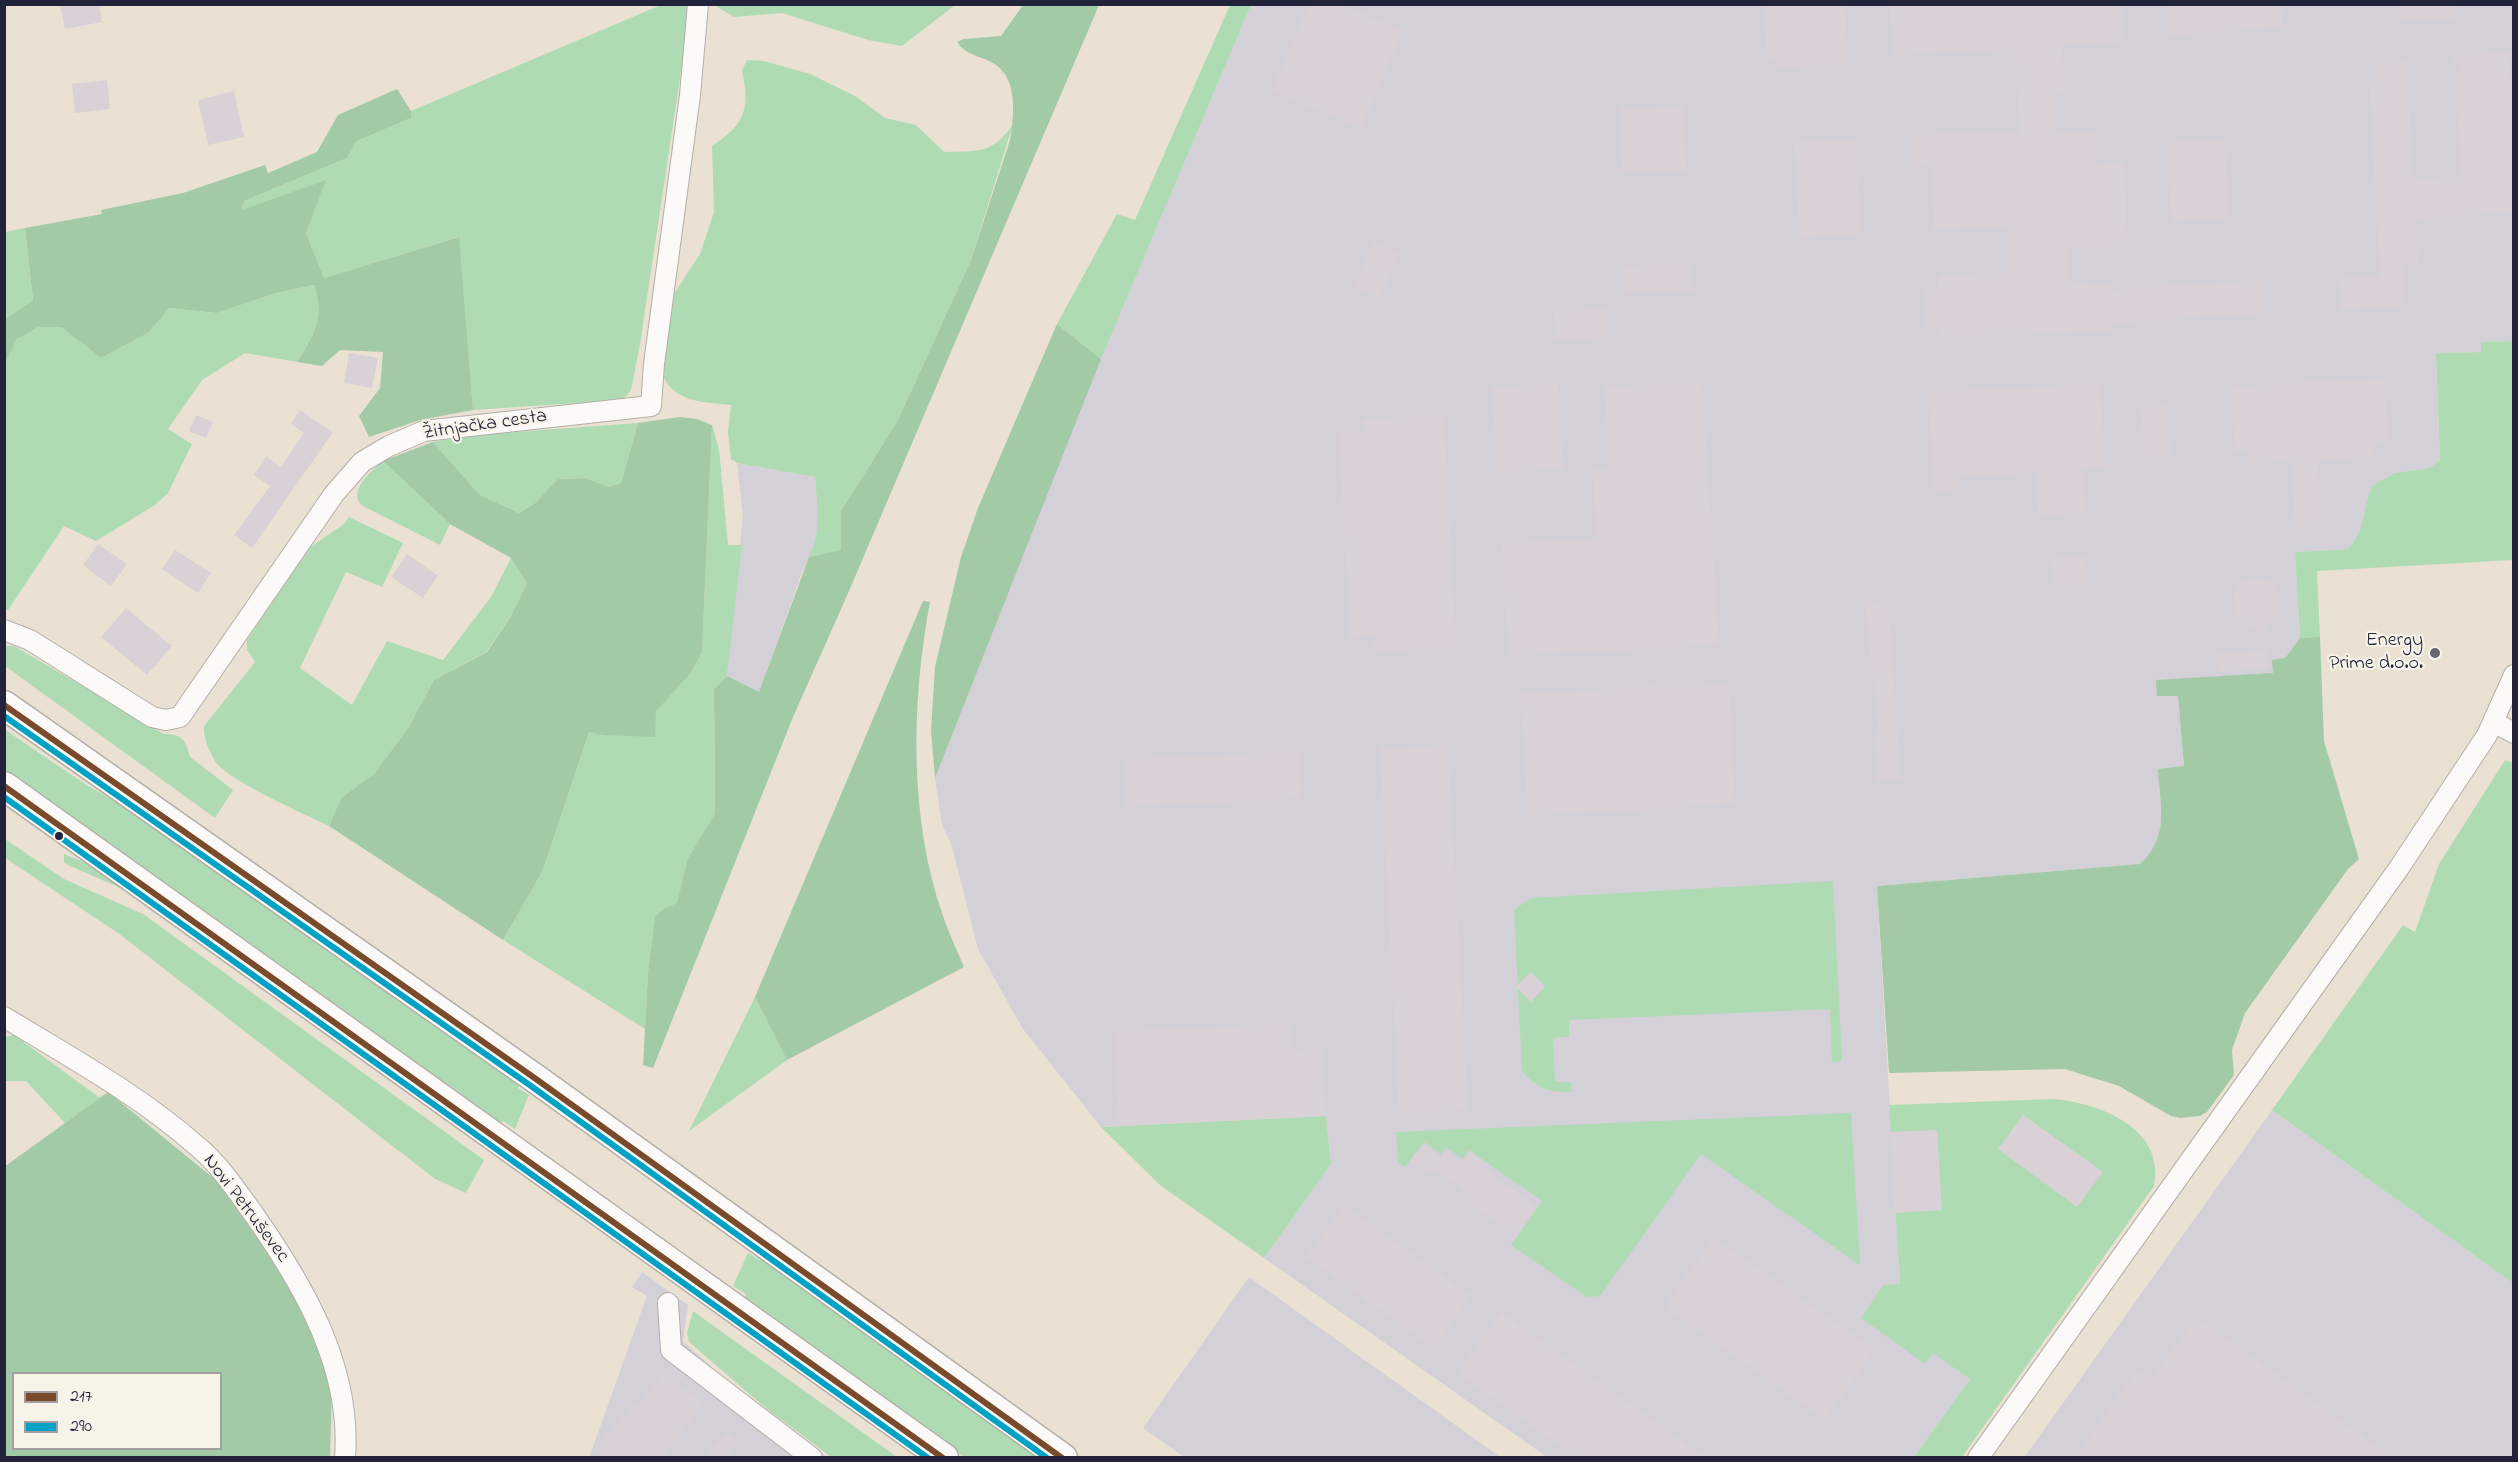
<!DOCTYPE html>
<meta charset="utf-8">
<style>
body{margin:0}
#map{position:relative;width:2518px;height:1462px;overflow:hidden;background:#eae1d3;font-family:"Indie Flower",sans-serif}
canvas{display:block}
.frame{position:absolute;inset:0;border:6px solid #22223b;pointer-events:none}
.legend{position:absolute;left:12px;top:1372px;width:210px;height:78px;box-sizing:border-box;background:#f7f3e8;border:2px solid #a29fa3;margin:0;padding:8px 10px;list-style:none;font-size:18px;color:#22223b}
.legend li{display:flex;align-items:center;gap:12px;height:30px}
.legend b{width:30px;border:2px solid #a29fa3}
</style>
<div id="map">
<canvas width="2518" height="1462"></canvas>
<div class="frame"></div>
<ul class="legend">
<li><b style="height:8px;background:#7a4b2a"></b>217</li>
<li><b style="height:8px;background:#02a2c7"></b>290</li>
</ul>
</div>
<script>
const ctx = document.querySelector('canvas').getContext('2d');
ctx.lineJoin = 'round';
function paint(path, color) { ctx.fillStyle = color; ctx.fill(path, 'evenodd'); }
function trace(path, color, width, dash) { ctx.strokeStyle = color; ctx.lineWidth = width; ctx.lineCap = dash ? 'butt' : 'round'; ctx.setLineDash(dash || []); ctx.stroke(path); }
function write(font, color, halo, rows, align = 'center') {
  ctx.font = font + ' "Indie Flower",sans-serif'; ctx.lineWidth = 4.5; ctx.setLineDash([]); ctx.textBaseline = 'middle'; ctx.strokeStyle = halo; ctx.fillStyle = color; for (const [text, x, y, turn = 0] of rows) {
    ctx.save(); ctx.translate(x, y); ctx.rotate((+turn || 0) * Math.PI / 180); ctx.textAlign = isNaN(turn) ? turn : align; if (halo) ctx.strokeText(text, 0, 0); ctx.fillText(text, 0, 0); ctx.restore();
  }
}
const industrial = new Path2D(`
 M1251,5H2513V341L2482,342L2481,352L2436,353L2440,460L2431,468L2394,473L2372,486L2362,528L2356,541L2348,549L2295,552L2300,638L2273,673L2178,696L2184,766L2161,820L2158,842L2151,855L2140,864L1877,886L1900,1285L1925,1364L1933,1352L1970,1379L1914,1457H1547L1264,1258L1331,1164L1326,1116L1101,1127L1023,1029L978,949L951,843L942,825L935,778L1091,382Z
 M737,463L815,477L819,529L817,541L802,572L759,693L727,676L743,516Z
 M2272,1110L2513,1283V1457L2024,1458Z
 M642,1272L688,1305L683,1341L743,1396L827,1457L589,1458L647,1296L632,1287Z
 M1249,1277L1500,1457H1184L1143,1428Z`);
const green = new Path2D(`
 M661,5H687L683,58L640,344L631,390L623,400L473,410L458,237L324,278L306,233L325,181L242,211L244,201L347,158L357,141L411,118V111Z
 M714,5H955L902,46L868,40L782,13L734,17Z
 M1230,5H1251L1101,359L1057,324L1117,214L1135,220Z
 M747,60L764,61L810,74L855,96L885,118L916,125L944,152C978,151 993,154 1013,124L971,260L897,422L841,511V551L809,557C822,531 817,506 815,477L737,463L731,459L728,432L731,405C705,402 675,403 663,376L668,303L700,254L714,212L712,146C746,124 750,108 742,70Z
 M25,228L33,300L5,319V232Z
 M316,285C323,324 317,330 297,362L245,353L202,380L168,429L192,444L168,493L155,505L96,541L64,526L8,610H5L4,363L17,339L39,327H61L101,358L148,333L168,308L217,313L276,293Z
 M2513,341V560L2317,571L2320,637L2300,638L2295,552L2348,549C2365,532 2363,508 2372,486L2394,473L2430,468L2440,460L2436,353L2481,352V342Z
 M638,423L621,483L609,487L585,478L558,479L534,504L519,513L480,495L433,442L473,435Z
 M712,425L719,449L728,545H742L727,676L714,689L715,813L688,858L677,904L662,910L648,973L645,1029L503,940L542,872L589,731L602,735L655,711L690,674L702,653Z
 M383,461L450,524L440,545L361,505C348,489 372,471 383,461Z
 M349,517L403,543L382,587L346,572L300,668L352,705L387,641L443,660L491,597L511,558L527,583L511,616L486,652L434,680L408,728L374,774L341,798L329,826C303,813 230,782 215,761C209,751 203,737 204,726L255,662L247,650V640L309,548L344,524Z
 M5,646H14L164,734C182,734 186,740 190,757L233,790L215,818L5,666Z
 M4,729L85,784L179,839L521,1082L518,1088L529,1095L515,1129L503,1121L500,1125L5,774Z
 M2505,760L2514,763L2513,1283L2272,1110L2403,925L2415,932L2439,864Z
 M5,839L64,879L143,914L484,1160L466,1193L435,1179L118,933L5,858Z
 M64,854L96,867L145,899L68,865L64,862Z
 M1833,881L1842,1061L1832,1062L1830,1009L1569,1020V1037L1553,1038L1555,1082H1571L1572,1092C1549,1093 1537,1088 1522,1071L1514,910L1531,898Z
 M755,997L787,1060L689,1131Z
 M14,1035L100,1098L65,1123L26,1081H5V1037Z
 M2054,1099C2100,1103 2166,1129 2154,1186L1962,1457H1914L1970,1379L1933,1353L1925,1364L1861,1318L1883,1285L1900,1284L1889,1105Z
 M1851,1113L1860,1265L1701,1154L1600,1296L1587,1297L1511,1245L1542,1201L1469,1150L1463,1159L1446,1147L1441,1154L1424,1142L1405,1167L1398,1162L1396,1132Z
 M1326,1116L1331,1164L1264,1258L1161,1186L1101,1127Z
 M748,1253L760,1260L763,1255L1046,1457H964L744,1299L746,1294L733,1286Z
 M693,1311L715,1327L897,1457H831L767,1409L689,1342L687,1333Z`);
const forest = new Path2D(`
 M1023,5H1099L846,598L793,717L653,1068L643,1065L648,973L655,918L662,910L677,903L688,858L715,813L714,689L727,676L759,692L809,557L841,550V511L897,422L971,260L1010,140C1014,118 1018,80 996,65C983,56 966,56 957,42L964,39L1001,36Z
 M397,89L411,111V118L357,141L347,158L244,201L242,210L326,180L306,233L324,278L459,237L473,410L420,420L369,437L359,416L380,388L383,352L340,350L322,366L297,362C315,333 324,321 315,285L276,293L217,313L169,308L148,333L101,358L61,327H39L17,339L5,363V319L33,300L25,228L102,214L101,210L183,193L265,165L268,173L317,152L338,115Z
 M1057,324L1101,359L935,778L931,731L935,667L961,557L978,508Z
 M680,417L697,419L712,425L702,653L690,674L656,711L655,737L602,735L589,732L542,872L503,940L329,826L341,798L374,774L408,728L434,680L487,652L511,616L527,583L511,558L450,524L383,461L433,442L480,495L519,513L534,504L558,479L585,478L609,487L621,483L638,423Z
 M923,601L930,602C911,703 909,819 943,916C949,934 957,950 964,967L787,1060L755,997Z
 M2320,637L2324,741L2359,859L2348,869L2245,1013L2232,1050L2234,1075L2207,1112L2200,1116L2180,1118L2171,1116L2119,1086L2065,1069L1889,1073L1877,886L2140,864C2170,837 2160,805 2158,769L2184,766L2178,696H2157L2156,680L2273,673L2272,660L2285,658L2300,638Z
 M108,1092L217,1181L279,1267L311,1323L332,1391L330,1457H5L4,1167ZM14,1374H220V1448H14Z`);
const building = new Path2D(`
 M60,4H99L102,22L65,29Z
 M1309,4H1340L1403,31L1361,129L1272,91Z
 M1764,4H1845L1848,63L1775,67L1774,59H1767Z
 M1889,4H2122L2125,41L2062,45L2064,94L2056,95L2057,132L2095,131V163L2125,162L2127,247L2069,248V282L2112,284V290L2263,280L2265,313L2113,323V331H2070V334L1938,336V329H1926L1922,289H1938V274L2008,273L2007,228L1934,230L1933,166L1913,167L1912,135L2019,133L2016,48L1893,56Z
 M2166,4H2281L2283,28L2169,35Z
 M2400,4H2457V18L2400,21Z
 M2509,53L2514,127V213L2416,218L2418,264L2402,265L2404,302H2398V307L2340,310L2338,279L2380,276L2369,80H2377L2376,64L2407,62L2413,178L2461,177L2455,77L2462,69L2447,57Z
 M107,80L110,109L75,113L72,84Z
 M234,91L244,137L208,145L198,100Z
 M1684,106L1686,171L1622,173L1620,108Z
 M1855,139L1861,234L1800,238L1794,143Z
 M2225,140L2228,219L2171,222L2167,143Z
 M1373,242L1399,253L1380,298L1354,287Z
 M1692,263L1693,291L1625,293L1624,266Z
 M1591,310H1608L1609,337L1555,339L1554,312Z
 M349,353L378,358L372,388L344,383Z
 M2384,378L2388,442L2374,443L2375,456L2318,460L2320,527L2295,528L2292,461L2248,464L2247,450L2235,451L2231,387Z
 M1702,382L1719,645L1508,656L1502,544L1596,539L1593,470L1609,469L1605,387Z
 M1558,383L1563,469L1497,473L1492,387Z
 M2100,383L2105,468L2083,469L2086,512L2038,515L2036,472L1959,477V489L1934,491L1928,393Z
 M2168,406L2170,455L2145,457L2141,408Z
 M300,410L333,432L252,548L234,535L270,486L254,475L266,456L281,467L304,433L291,424Z
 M196,415L213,422L206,438L189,431Z
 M1444,415L1456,647L1375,651L1374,636L1350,638L1339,433L1364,432L1363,419Z
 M98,544L127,564L111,586L83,565Z
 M175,550L211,573L198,593L162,569Z
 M407,554L438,576L423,598L391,577Z
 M2086,557L2088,583L2052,585L2050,559Z
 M2256,577L2271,582L2281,597V608L2276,618L2266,626L2267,637L2239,620L2233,611L2234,591L2240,583Z
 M1888,601L1901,779L1876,780L1874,737L1879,736L1865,602Z
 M126,608L172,646L147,675L101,637Z
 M2268,649L2269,669L2218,672L2216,653Z
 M1729,685L1735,804L1528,816L1520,694L1658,686V689Z
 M1448,745L1468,1110L1399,1113L1380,748Z
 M1299,751L1302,798L1125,807L1123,760Z
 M1530,972L1545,986L1531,1002L1516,987Z
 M1292,1023L1293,1050L1323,1048L1326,1116L1119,1126L1115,1032Z
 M2023,1115L2103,1172L2077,1207L1998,1149Z
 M1937,1130L1942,1210L1894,1213L1890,1132Z
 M1423,1144L1441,1157L1429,1174L1410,1161Z
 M1446,1150L1462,1162L1470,1152L1483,1162L1480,1166L1536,1206L1514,1236L1471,1205L1475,1199L1434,1169Z
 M1344,1205L1471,1296L1434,1349L1306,1257Z
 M1714,1237L1875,1350L1825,1420L1664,1307Z
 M1501,1312L1706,1458H1576L1457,1373Z
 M2196,1317L2268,1368L2393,1458H2075L2137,1369L2151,1379Z
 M663,1373L704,1403L663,1458H603L594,1450L635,1403L638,1406Z
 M727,1431L739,1442L725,1458H703Z`);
const street = new Path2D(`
 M4,630L30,640L152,717L166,720L180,717L334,494L362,462L389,446L424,431L651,406L654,364L690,95L698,4
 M2493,722L2514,733
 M4,1017C70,1057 139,1095 197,1146C220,1165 237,1191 255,1216C304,1286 352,1368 345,1458
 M668,1303L671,1350L812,1458
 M1978,1458L2399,868L2487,735L2514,675`);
const secondary = new Path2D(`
 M4,705L536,1079L1063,1458
 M4,786L944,1458`);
const bus1 = new Path2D(`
 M4,705L536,1079L1062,1458
 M4,786L943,1458`);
const bus2 = new Path2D(`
 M4,716L531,1086L1047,1458
 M4,797L928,1458`);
const markers = [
 [2435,653,6,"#686570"],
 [59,836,5,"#22223b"]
];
const streetNames = [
 ["Žitnjačka cesta",485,426,-8],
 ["Novi Petruševec",245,1209,53]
];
const poiNames = [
 ["Energy",2423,642],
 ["Prime d.o.o.",2423,665]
];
paint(industrial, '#d3d0d8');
paint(green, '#afdbb4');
paint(forest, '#a2caa7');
paint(building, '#dad1d7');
trace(street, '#b4aea8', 22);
trace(secondary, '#b4aea8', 31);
trace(street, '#fcfaf8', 20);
trace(secondary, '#fcfaf8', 28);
trace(bus1, '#7a4b2a', 6);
trace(bus2, '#02a2c7', 6);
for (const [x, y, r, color] of markers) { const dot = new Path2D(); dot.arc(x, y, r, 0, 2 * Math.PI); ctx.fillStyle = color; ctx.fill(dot); trace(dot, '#f7f3e8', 2); }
write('20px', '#22223b', '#f7f3e8', streetNames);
write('20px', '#22223b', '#f7f3e8', poiNames, 'right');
</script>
